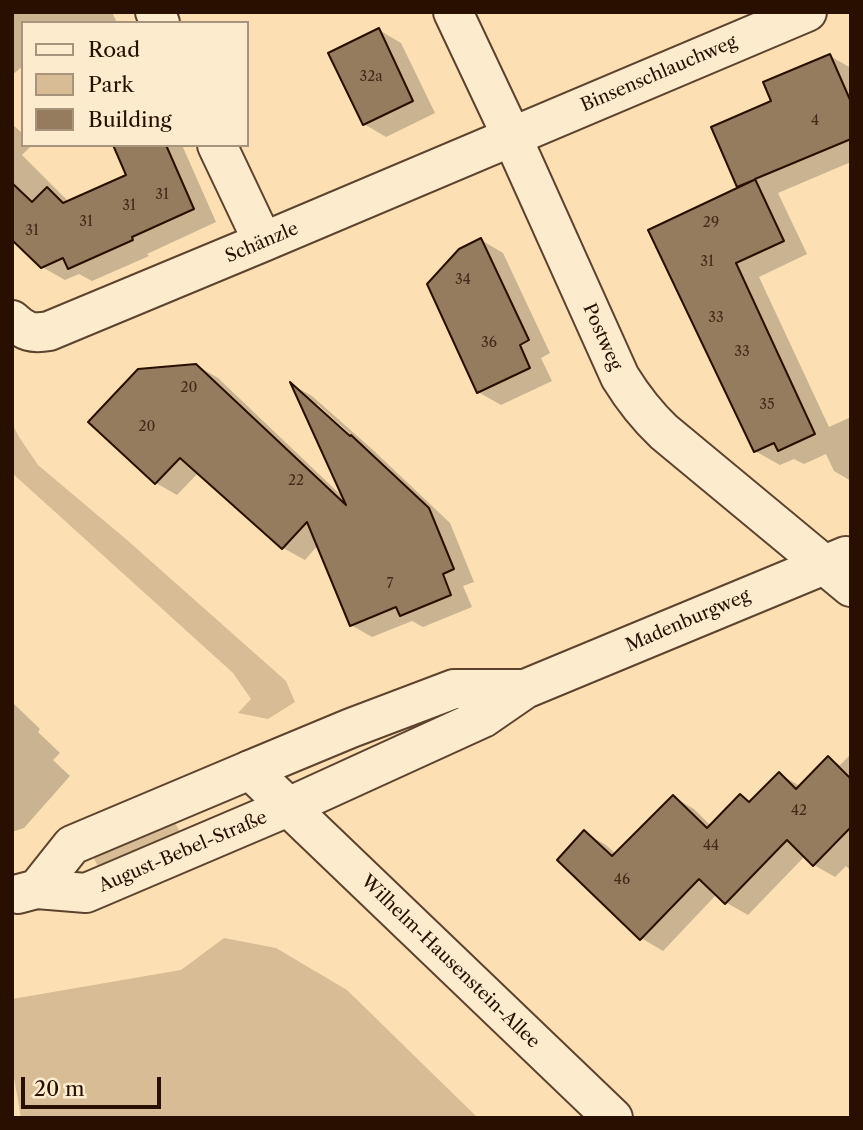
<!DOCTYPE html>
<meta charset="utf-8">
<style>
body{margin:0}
#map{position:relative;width:863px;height:1130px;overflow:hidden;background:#fce0b4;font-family:"Libre Caslon Text",serif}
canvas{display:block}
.frame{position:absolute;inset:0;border:14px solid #280f00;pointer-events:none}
.legend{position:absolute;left:21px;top:21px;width:228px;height:126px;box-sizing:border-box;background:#fdebce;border:2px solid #a8937c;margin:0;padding:9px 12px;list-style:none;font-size:21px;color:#280f00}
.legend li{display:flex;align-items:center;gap:14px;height:35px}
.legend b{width:35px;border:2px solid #a8937c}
.scale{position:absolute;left:21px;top:1077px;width:140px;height:32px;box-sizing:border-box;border:4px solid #280f00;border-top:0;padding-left:9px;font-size:21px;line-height:24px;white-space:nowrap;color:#280f00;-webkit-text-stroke:5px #fdebce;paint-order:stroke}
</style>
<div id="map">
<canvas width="863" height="1130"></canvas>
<div class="frame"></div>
<ul class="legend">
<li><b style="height:9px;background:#fdebce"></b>Road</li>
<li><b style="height:19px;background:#d8bc95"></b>Park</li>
<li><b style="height:19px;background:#967c5e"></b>Building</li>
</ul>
<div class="scale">20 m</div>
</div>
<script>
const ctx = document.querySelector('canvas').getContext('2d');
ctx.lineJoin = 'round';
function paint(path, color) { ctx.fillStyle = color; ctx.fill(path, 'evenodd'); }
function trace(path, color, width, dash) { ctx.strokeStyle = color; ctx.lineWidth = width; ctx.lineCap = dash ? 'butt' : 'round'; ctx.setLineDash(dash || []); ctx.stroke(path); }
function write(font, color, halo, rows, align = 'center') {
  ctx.font = font + ' "Libre Caslon Text",serif'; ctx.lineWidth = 5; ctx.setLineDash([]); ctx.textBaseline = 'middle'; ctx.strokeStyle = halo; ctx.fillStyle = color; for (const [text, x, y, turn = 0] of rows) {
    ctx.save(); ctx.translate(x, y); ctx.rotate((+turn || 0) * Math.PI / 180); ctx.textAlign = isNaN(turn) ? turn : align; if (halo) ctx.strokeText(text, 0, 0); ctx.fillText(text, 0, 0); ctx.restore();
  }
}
const green = new Path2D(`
 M12,423L19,437L38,465L127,540L286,681L295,702L268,719L238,713L251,699L233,673L12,473Z
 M174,821L183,837L101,872L92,855Z
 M224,938L276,948L347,990L478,1118H21L12,1066V999L181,970Z`);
const shadow = new Path2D(`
 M12,12H112L117,23H23V66L12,75Z
 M379,30L401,43L435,113L386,137L364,124Z
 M830,56L851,68V162L778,193L807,254L759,277L829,427L851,417V481L834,471L826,454L804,464L794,459L780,465L755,451L651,230L742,187L739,185L774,102Z
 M12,124L23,134V145H32L22,155L69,202L129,176L115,145H182L216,222L147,254L149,256L92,281L79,274L65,280L42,267L12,238Z
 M481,240L503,253L550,353L541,358L552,381L501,405L478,392Z
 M196,365L218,378L344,498L294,386L312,396L373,450L450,523L474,582L463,586L472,607L423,627L412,621L372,637L351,625L318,545L305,560L283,548L199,472L177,495L156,483ZM317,404L358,441L355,443L317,409Z
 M12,702L40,729L38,732L60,753L53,760L70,776L24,828L12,832Z
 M851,754V871L846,866L835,877L814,865L805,856L748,915L727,903L717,894L663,951L641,938L585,833L606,845L616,854L673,797L694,809L711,826L740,796L751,802L779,774L800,786L829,758L840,765Z`);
const building = new Path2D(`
 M379,28L413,101L363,125L328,53Z
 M830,54L851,102V139L755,179L784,241L736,263L815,434L778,451L774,443L754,452L648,230L754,180L737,187L711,127L771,101L763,82Z
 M113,145H166L194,209L132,237L133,240L68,269L63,258L41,268L12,240V183L32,202L47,187L63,203L126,175Z
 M481,238L529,340L520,345L530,368L477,393L427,284L459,249Z
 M196,364L346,505L290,382L350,436L351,435L429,508L454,569L443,574L451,595L400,616L396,607L350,626L307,522L282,549L180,458L155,484L88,422L138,369Z
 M828,756L851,779V827L813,866L787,840L725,904L699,879L640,940L557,860L584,830L612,856L673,795L707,828L740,794L749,802L779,772L796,789Z`);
const minor = new Path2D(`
 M155,12L160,23
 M453,12L512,137L620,377C633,398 646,415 664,432L851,587
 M217,145L263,242
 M12,320C25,332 32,334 49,331L263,242L807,12
 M250,770L351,728L454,689H525
 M288,807L483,718L525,689L846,556`);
const tertiary = new Path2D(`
 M37,889L72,845L250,770L613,1118
 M18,894L37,889L86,893L288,807`);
const numberNames = [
 ["32a",371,77],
 ["4",815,121],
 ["31",162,195],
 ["31",129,206],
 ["31",86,222],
 ["29",711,223],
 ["31",32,231],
 ["31",707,262],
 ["34",463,280],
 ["33",716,318],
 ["36",489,343],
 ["33",742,352],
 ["20",189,388],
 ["35",767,405],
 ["20",147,427],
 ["22",296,481],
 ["7",390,584],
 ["42",799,811],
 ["44",711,846],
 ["46",622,880]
];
const streetNames = [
 ["Binsenschlauchweg",659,74,-23],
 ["Schänzle",262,243,-23],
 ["Postweg",602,337,66],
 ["Madenburgweg",688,621,-23],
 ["August-Bebel-Straße",183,852,-23],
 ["Wilhelm-Hausenstein-Allee",450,962,44]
];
paint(green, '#d8bc95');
paint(shadow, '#0003');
paint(building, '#967c5e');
trace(building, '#280f00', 2);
trace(minor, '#5d432d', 42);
trace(tertiary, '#5d432d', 42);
trace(minor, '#fdebce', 38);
trace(tertiary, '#fdebce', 38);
write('14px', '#442a18', null, numberNames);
write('18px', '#280f00', '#fdebce', streetNames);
</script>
